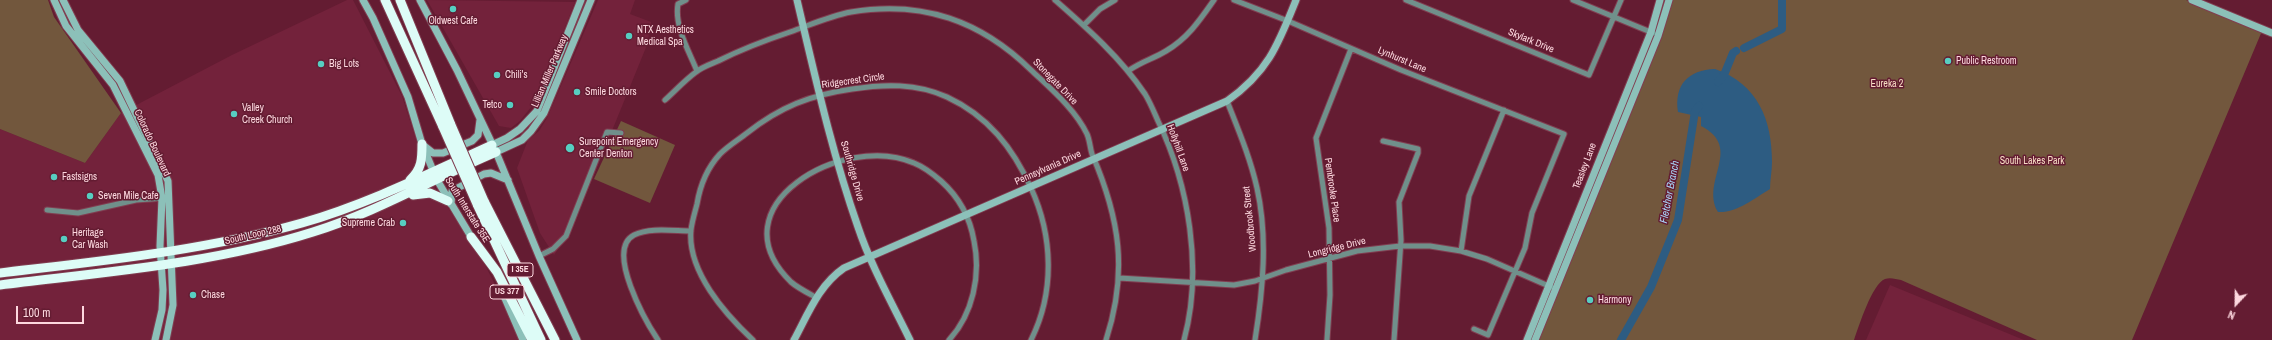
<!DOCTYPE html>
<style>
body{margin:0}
#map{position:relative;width:2272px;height:340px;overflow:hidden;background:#641c32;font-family:"Archivo Narrow",sans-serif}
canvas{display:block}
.north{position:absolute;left:2216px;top:284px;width:40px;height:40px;-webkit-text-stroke:3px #641c32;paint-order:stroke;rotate:202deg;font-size:11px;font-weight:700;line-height:16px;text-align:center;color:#fdd8df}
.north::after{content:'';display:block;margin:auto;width:14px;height:18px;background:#fdd8df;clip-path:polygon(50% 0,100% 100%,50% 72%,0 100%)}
.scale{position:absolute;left:16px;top:306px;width:68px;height:18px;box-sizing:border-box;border:2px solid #fdd8df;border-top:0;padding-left:5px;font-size:12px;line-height:14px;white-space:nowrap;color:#fdd8df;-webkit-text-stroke:3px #641c32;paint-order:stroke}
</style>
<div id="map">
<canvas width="2272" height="340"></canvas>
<div class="north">N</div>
<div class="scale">100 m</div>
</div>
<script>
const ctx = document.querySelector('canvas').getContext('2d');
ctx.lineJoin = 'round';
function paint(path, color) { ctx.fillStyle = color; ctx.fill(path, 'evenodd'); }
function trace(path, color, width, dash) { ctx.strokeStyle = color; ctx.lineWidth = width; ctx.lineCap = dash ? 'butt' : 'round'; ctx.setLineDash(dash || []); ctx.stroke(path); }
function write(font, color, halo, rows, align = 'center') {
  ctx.font = font + ' "Archivo Narrow",sans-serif'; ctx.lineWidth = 3; ctx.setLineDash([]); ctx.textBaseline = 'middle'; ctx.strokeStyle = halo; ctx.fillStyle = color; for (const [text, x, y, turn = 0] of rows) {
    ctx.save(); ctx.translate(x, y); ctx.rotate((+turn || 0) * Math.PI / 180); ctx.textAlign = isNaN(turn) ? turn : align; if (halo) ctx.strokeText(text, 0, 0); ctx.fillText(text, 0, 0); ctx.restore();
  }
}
const built = new Path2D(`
 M347,0H353L402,96L428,177L484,263L508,310L519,340H0V129L85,163L121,113L232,55Z
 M427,0L575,2L535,102L520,121L511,128L499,126Z
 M598,0H635L630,14L651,22L647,45L571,231L554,255L540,233L517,168L528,140L539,131L547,118Z
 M1890,285L2024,340H1866Z`);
const green = new Path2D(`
 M0,0H48L54,17L121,113L85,163L0,129Z
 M1668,0H2186L2262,31L2132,340H2037L1901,280C1896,279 1890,277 1885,279C1872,284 1859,326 1854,340H1535L1658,36Z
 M621,121L675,145L650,203L594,179Z`);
const water = new Path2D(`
 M1715,69C1758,84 1772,120 1772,162C1772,171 1770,180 1770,189C1755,198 1737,213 1718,212C1700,181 1744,148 1701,126V117L1678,112C1674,85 1688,70 1715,69Z`);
const river = new Path2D(`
 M1744,48L1782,29V0
 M1718,82L1724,75L1733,53L1736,51
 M1621,340L1651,287L1678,220L1695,111L1699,106`);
const street = new Path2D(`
 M686,0L678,4C674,26 689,51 697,71
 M1055,0C1088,29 1120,57 1145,94C1150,102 1154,112 1158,121C1189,185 1203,270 1184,340
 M1234,0L1288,21L1401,70L1564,134L1532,213L1525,248L1488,335L1474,329
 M1406,0L1589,75L1621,0
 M1573,0L1653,33
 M1084,25L1100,9L1115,0
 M1128,71C1142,61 1153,59 1166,51C1188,38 1200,20 1214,0
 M665,100C675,91 685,80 696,72C702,67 711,64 718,61C742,49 766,40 790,32C810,25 830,16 851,12C923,0 981,21 1031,70C1051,89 1075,109 1087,134C1090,141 1090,148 1092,154C1120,219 1128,272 1106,340
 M1227,101C1238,129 1250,157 1257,188C1268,237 1263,290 1255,340
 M1383,141L1418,149V153L1399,202L1401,240L1394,340
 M47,210L78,213L136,200L164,198
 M1461,251L1469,196L1504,110
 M539,256L553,249L566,236L607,132L621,133
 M1119,278L1234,285L1255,281L1286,270L1357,251L1400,246H1430L1461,251L1487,259L1551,287
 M817,298C808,293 798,288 791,282C713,206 844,132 914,163C924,167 933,174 941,181C960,198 970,217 974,241C981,275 973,314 949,340
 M658,340C646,322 605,250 634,235C650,227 674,231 691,231
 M753,340C725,314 687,271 691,230C692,221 695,212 697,204C700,186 707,168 720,154C728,146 738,140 747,133C780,107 810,95 852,89C884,84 916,83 947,97C988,116 1013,148 1031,188C1053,236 1055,292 1031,340
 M1327,340L1330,295L1329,228L1316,138L1351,49`);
const secondary = new Path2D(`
 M54,0L66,26L113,85L158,175L162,198L160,246L163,290L162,310L155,340
 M63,0L78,30L120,81L168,181L173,305L166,340
 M363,0L373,18L408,97L422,144L437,180L473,240
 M420,0L457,70L496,152L539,256L577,340
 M797,0C815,76 832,153 858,227C871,266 892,303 910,340
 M2192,0L2272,33
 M423,145L433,153H443L472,141L478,135L480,120
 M492,145L507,138L520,129L537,111L581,0
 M496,152L522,140L531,131L544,113L591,0
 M451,204L452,191L484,174L491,173L508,180
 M501,289L523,340
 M794,340C808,314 819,285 844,268L1227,101C1268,72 1278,45 1296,0
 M1527,340L1651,32L1660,0
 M1535,340L1658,36L1669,0`);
const highway = new Path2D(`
 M385,0L443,127
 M400,0L451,125
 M410,180C422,169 422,159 422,144
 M413,195L430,193L448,201
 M484,201L555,340
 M477,204L541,340
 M471,237L497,272L532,340
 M0,273C101,261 203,251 302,223C368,204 430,173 492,145
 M0,285C104,272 212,264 313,232C377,212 434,178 496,152`);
const highwayBridge = new Path2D(`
 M451,125L484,201
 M443,127L477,204`);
const markers = [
 [453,9,4,"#57cec1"],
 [629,36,4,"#57cec1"],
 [1948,61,4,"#57cec1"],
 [321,64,4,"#57cec1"],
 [497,75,4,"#57cec1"],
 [577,92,4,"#57cec1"],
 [510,105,4,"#57cec1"],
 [234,114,4,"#57cec1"],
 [570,148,5,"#57cec1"],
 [54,177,4,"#57cec1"],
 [90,196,4,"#57cec1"],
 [403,223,4,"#57cec1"],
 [64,239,4,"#57cec1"],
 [193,295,4,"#57cec1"],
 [1590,300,4,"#57cec1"]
];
const shields = [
 [520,270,26],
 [507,292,34]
];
const shieldNames = [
 ["I 35E",520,270],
 ["US 377",507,292]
];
const poiNames = [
 ["Oldwest Cafe",453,21,"center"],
 ["NTX Aesthetics",637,30],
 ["Medical Spa",637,42],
 ["Public Restroom",1956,61],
 ["Big Lots",329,64],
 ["Chili's",505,75],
 ["Smile Doctors",585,92],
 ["Tetco",502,105,"right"],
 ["Valley",242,108],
 ["Creek Church",242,120],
 ["Surepoint Emergency",579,142],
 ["Center Denton",579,154],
 ["Fastsigns",62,177],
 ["Seven Mile Cafe",98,196],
 ["Supreme Crab",395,223,"right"],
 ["Heritage",72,233],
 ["Car Wash",72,245],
 ["Chase",201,295],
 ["Harmony",1598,300]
];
const streetNames = [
 ["Skylark Drive",1531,41,22],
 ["Lynhurst Lane",1402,60,23],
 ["Lillian Miller Parkway",550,71,-67],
 ["Ridgecrest Circle",853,81,-8],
 ["Stonegate Drive",1055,82,46],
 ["Colorado Boulevard",152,143,65],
 ["Hollyhill Lane",1178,148,70],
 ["Teasley Lane",1585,166,-69],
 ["Pennsylvania Drive",1048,168,-24],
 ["Southridge Drive",852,171,74],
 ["Pembrooke Place",1332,190,82],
 ["South Interstate 35E",467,210,58],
 ["Woodbrook Street",1250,219,-96],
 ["South Loop 288",253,235,-13],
 ["Longridge Drive",1337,248,-14]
];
const parkNames = [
 ["Eureka 2",1887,84],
 ["South Lakes Park",2032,161]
];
const waterNames = [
 ["Fletcher Branch",1670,192,-79]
];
paint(built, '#73223b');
paint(green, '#72573d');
paint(water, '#2d5c82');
trace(river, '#2d5c82', 8);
trace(street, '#803e51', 7);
trace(secondary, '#803e51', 9);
trace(highway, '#803e51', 11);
trace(street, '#70908b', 5);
trace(secondary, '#8cc0b9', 7);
trace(highway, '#ddfcf7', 9);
trace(highwayBridge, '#803e51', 11, []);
trace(highwayBridge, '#ddfcf7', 9);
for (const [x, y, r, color] of markers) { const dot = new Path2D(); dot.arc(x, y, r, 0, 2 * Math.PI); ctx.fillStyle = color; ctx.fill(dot); trace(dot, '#641c32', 1.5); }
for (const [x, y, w] of shields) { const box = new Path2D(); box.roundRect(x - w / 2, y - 7, w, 14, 3); ctx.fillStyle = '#641c32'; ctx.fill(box); trace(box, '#fdd8df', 1); }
write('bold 9px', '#fdd8df', null, shieldNames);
write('10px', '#fdd8df', '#641c32', poiNames, 'left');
write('10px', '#fdd8df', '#641c32', streetNames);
write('10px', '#f8dec5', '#641c32', parkNames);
write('italic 11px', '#a9d2f6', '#641c32', waterNames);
</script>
